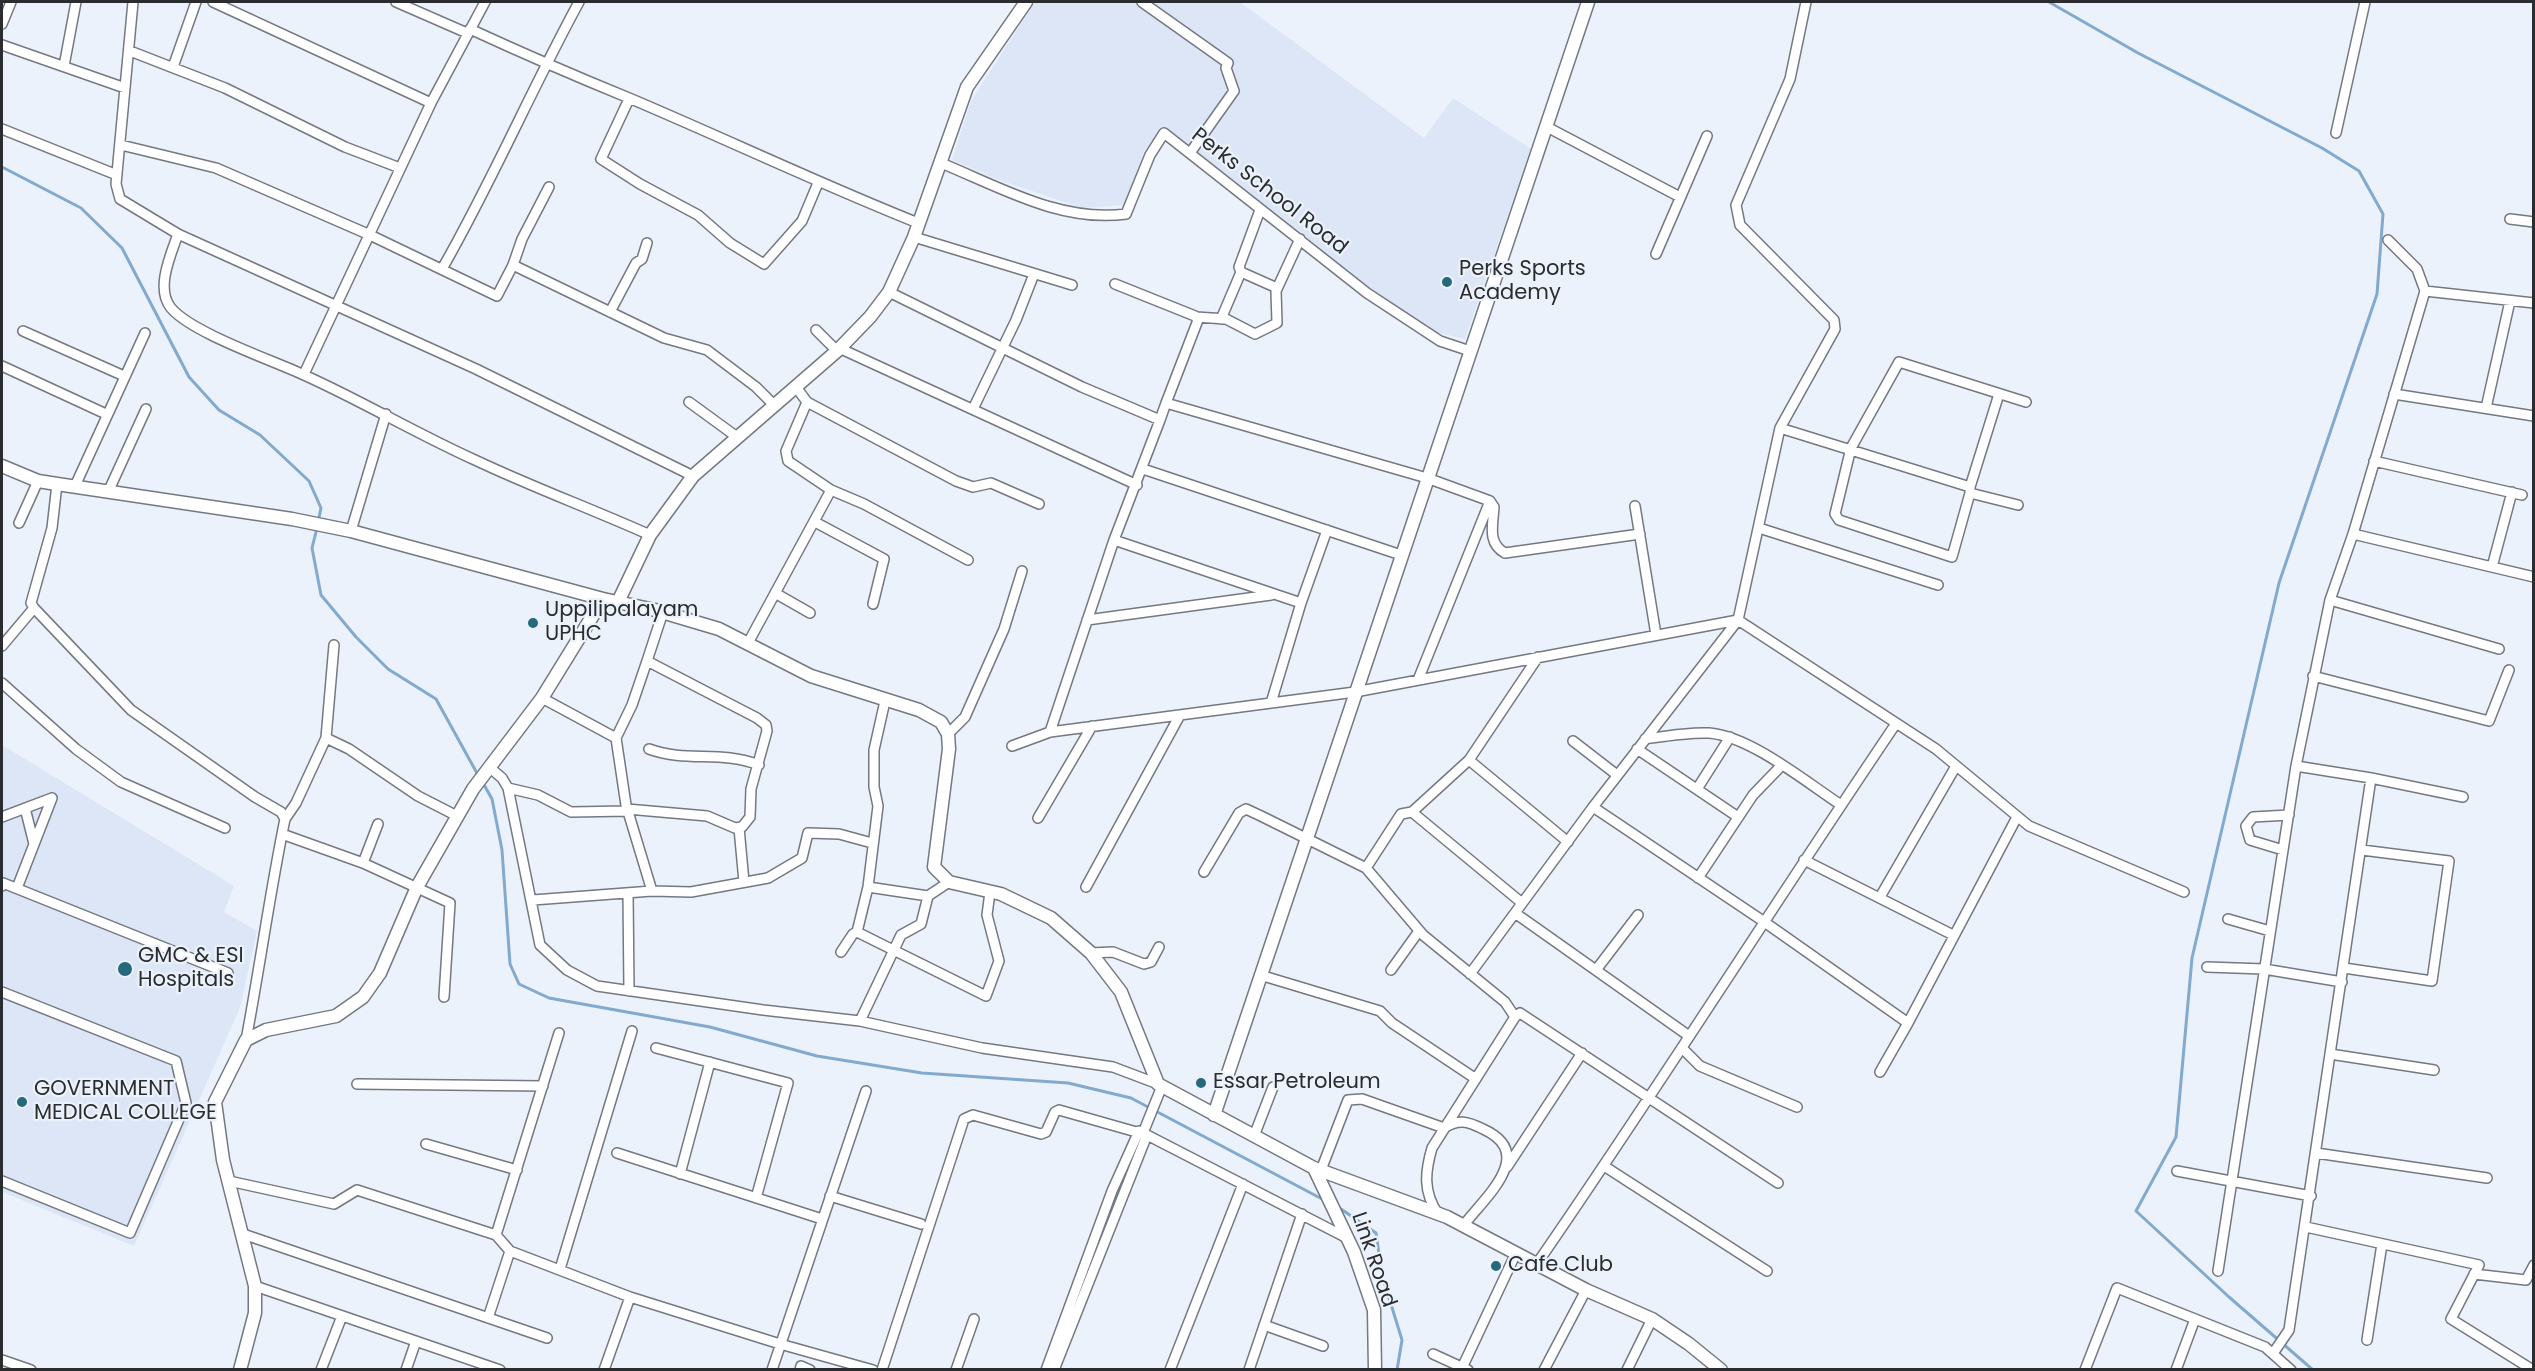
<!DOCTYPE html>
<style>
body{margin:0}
#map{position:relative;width:2535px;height:1371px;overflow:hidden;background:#ecf2fb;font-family:Poppins,sans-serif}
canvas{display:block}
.frame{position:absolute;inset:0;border:3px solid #2a2c2f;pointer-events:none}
</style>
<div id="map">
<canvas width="2535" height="1371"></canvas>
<div class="frame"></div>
</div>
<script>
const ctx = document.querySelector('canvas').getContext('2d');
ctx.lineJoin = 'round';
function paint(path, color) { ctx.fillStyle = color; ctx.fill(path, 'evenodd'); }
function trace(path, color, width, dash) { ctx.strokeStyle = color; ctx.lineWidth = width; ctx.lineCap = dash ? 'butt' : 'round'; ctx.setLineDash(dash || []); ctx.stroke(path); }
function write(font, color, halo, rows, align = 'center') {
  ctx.font = font + ' Poppins,sans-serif'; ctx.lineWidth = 4.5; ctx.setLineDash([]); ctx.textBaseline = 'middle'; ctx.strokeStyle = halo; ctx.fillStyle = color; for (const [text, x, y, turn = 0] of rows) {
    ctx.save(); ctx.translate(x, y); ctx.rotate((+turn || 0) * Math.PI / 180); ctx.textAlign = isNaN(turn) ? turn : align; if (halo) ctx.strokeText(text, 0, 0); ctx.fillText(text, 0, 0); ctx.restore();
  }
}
const built = new Path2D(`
 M1035,2H1240L1424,138L1453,98L1531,149L1465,339L1434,332L1367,285L1165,126L1144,151L1125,205L1082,208L999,180L952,160L971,101Z
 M2,745L234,886L224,912L257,931L240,1008L134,1246L2,1192Z`);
const stream = new Path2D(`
 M2049,2L2138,53L2322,148L2359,171L2383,214L2377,294L2279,583L2192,958L2176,1137L2136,1211L2229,1297L2313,1370
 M2,167L81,208L122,248L189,377L219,410L260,435L309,481L321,508L318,522
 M317,528L312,548L321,595L356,637L388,669L436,699L478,775
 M483,783L492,799L502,850L510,964L519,984L549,998L710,1027L817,1056L922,1073L1068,1083L1131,1098L1324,1200
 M1338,1207L1376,1233L1382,1275L1402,1340L1397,1370`);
const minor = new Path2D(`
 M133,2L116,184L120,199L178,234C171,254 155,289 171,308C192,333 272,360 304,375C362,401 417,434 475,460C532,487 592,509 650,535
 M213,2L431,103
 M396,2L467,33
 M1142,2L1228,63L1226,68L1234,91L1190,153
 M2,24L11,2
 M470,29C522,53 575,76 629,98C726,139 820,184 918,223
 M2,45L125,88
 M130,51L225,88L345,147L400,168
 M64,66L76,2
 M173,67L196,2
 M629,99L601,159L640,184L698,215L730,243L764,264L802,221L818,183
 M1547,127L1680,197
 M2,129L117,175
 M2336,133L2365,2
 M121,145L216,168L370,235L497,296L513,265L664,338L707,350L756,387L773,404
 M941,163C1000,187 1061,223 1126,214L1150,155L1164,133L1367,293L1440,341L1470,351
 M2510,219L2534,222
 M178,234L476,369L693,476
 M914,237L1072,285
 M2388,240L2417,269L2425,291
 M1656,254L1707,136
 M513,265L522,239L549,187
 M442,269C492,182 531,90 579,2
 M1241,272L1277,288
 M1115,284L1195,316L1198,320L1166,403
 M889,292L1082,387L1160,420L1166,403L1427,478L1490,501L1494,507C1493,525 1487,543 1505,553L1640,534
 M610,312L636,263L642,259L647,243
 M1196,317L1226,319L1255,334L1277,323L1276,291L1300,239
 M1221,319L1241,272L1239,267L1260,210
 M816,330L837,351
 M23,331L124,376
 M839,348L1137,485
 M2,366L106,414
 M304,374L431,103L485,2
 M2394,394L2534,416
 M689,402L737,437
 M807,402L956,481L973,487L991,483L1039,504
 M2486,408L2510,301
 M973,409L1016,320L1034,274
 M1160,420L1114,540L1050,732L1355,692L1738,620L1936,749L2029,826L2184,892
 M1780,428L1970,487V493L2018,505
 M2374,461L2522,495
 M1143,469L1401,555
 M57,484L52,528L31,603L34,608L131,710L255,797L281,812L285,819C270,892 260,966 246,1040
 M75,486L145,333
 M1970,487L1999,394
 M109,490L146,409
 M831,490L864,504L968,560
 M1970,493L1952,557L1839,520L1835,514L1851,448L1899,362L2026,402
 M1635,506L1656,635
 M815,522L884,559L873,604
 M19,523L38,481
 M1759,528L1938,585
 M351,531L386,414
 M2353,534L2534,577
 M1114,540L1301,603L1271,703
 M2492,567L2512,492
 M775,593L810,613
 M2330,600L2499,649
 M1301,603L1327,530
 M1087,620L1271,595
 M748,643L831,490L788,461L786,451L807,402L796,387
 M334,645L326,738L349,749L418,796L457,816
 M2,646L34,608
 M2313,676L2489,721L2509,670
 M1418,680L1490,501
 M2,683L76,749L121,782L225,828
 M542,698L616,738L626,805L652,891
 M885,701L874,750V787L878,806L868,887L928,896L949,882
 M948,734L965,717L1004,629L1022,571
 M616,738L632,705L647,661
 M1645,739C1666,736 1688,732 1709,733C1750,736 1806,782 1841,805
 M1573,741L1617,775
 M1012,746L1050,732
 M649,749C688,763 719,750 759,765
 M1637,749L1738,817
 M1469,760L1538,657
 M489,767L502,778L508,788L540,945L567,970L597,986L763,1010L860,1021L982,1048L1113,1067L1158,1084
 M2371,778L2463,797
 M508,788L538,795L571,812L627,811
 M1697,789L1730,737
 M1593,807L1738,620L1780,428L1835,329L1834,320L1740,225L1736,205L1790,79L1806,2
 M25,808L34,844
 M627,809L707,816L735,828L742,827L750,817L751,789L767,731L766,725L757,718L647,661L663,612
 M1412,812L1469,760L1568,842
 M2,817L52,798
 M1038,818L1092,726
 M285,819L296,803L326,738
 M739,828L744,882
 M282,834L363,863L450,903L444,997
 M2283,850L2250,840L2246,826L2253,817L2289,815
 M1804,860L1953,935
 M363,863L378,824
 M1366,868L1401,814L1412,812L1522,903
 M1204,872L1239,813L1246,809L1261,816L1366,868L1423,935L1505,1002L1515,1017L1432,1148C1425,1172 1423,1192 1438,1214
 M1698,878L1753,795L1781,766
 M2,886L3,883L228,973
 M1086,887L1180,715
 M17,888L52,798
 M628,893L629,991
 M1880,897L1956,766
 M533,900L652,891L691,892L768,878L802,858L808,833L839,834L872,843
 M1515,913L1689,1036
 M2228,919L2270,931
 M857,932L986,996L999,961L987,915L990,892
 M841,952L853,934L857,932L868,887
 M1091,953L1113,952L1144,964L1151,962L1159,947
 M2207,967L2264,969L2342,982
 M2344,968L2432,981L2449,861L2362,850
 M1391,970L1419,931
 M1596,970L1638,915
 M1470,974L1593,807L1763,921L1908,1023L2017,817
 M1260,975L1380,1011L1392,1023L1476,1079
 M2,992L176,1061L186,1103L130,1233L2,1181
 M1515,1017L1520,1013L1778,1183
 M860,1021L901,935L921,924L928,896
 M656,1048L788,1083L756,1198
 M1682,1048L1700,1066L1797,1107
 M2330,1054L2434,1070
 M1880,1072L1908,1023
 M357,1084L543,1086
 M1143,1133L1162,1086
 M1254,1136L1273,1087
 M426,1144L517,1170
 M617,1153L822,1219
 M2316,1153L2487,1178
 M1604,1166L1767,1271
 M1507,1167L1582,1053
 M1321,1170L1348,1100L1362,1099L1444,1128C1459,1119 1467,1121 1483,1129C1538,1154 1484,1198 1463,1226
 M2177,1171L2311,1196
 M680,1174L710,1062
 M229,1181L334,1204L357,1190L496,1235L510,1251L630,1297L780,1344L873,1370
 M830,1196L921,1224
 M2306,1227L2479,1265L2451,1319L2533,1370
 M243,1234L547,1338
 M496,1235L559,1033
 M1536,1265C1659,1087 1774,904 1895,725
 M560,1269L632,1031
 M2218,1271L2296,766
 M2474,1274L2526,1280L2534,1265
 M255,1286L500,1370
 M488,1318L510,1251
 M1264,1325L1323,1346
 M2367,1340L2382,1244
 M2274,1352L2289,1330L2371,778L2296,766L2330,600L2353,534L2425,291L2534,303
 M1433,1354L1468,1370
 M2,1360L31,1370
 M321,1370L342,1316
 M406,1370L416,1341
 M604,1370L630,1297
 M772,1370L866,1091
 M800,1370L801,1366L810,1370
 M882,1370L964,1119L973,1115L1041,1134L1046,1132L1055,1112L1059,1110L1147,1135L1347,1238
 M956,1370L974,1319
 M1046,1370L1112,1191L1139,1131
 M1054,1370L1147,1135
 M1170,1370L1243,1184
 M1249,1370L1302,1214
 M1461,1370L1516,1253
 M1544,1370L1586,1290
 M1627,1370L1652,1319
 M2085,1370L2117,1288L2195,1319
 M2176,1370L2195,1319L2265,1347L2291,1370`);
const tertiary = new Path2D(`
 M2,466L38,481L57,484L292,519L351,531L603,599L655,610L719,629L811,676L919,710L941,722L948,734L949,749L934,867L949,882L1001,894L1051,918L1091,953L1121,992L1158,1084L1314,1168L1447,1217L1586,1290L1652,1319L1689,1344L1721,1370
 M618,602L650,535L693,476L837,351L870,317L889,292L914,237L967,87L1026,2
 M1214,1115L1588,2
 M1314,1168L1354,1252L1374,1310L1375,1370
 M240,1370L255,1313V1286L223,1160L215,1102L246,1040L266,1030L336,1016L363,997L380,973L417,887L473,789L542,698L603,599`);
const markers = [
 [1447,282,6,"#27697c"],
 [533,623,6,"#27697c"],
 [125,969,8,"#27697c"],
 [1201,1083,6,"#27697c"],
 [22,1102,6,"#27697c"],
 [1496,1266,6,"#27697c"]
];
const streetNames = [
 ["Perks School Road",1269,192,38],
 ["Link Road",1373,1260,71]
];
const poiNames = [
 ["Perks Sports",1459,270],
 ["Academy",1459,294],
 ["Uppilipalayam",545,611],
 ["UPHC",545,635],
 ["GMC & ESI",138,957],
 ["Hospitals",138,981],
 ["Essar Petroleum",1213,1083],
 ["GOVERNMENT",34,1090],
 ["MEDICAL COLLEGE",34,1114],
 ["Cafe Club",1508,1266]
];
paint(built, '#dde6f6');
trace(stream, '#82a9ce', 3);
trace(minor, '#747880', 12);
trace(tertiary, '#747880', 15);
trace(minor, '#fff', 9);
trace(tertiary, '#fff', 12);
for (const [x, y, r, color] of markers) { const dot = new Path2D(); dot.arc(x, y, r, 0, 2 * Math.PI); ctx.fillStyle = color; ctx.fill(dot); trace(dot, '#ecf2fb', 2); }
write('21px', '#2a2c2f', '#ecf2fb', streetNames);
write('21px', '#2a2c2f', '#ecf2fb', poiNames, 'left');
</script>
